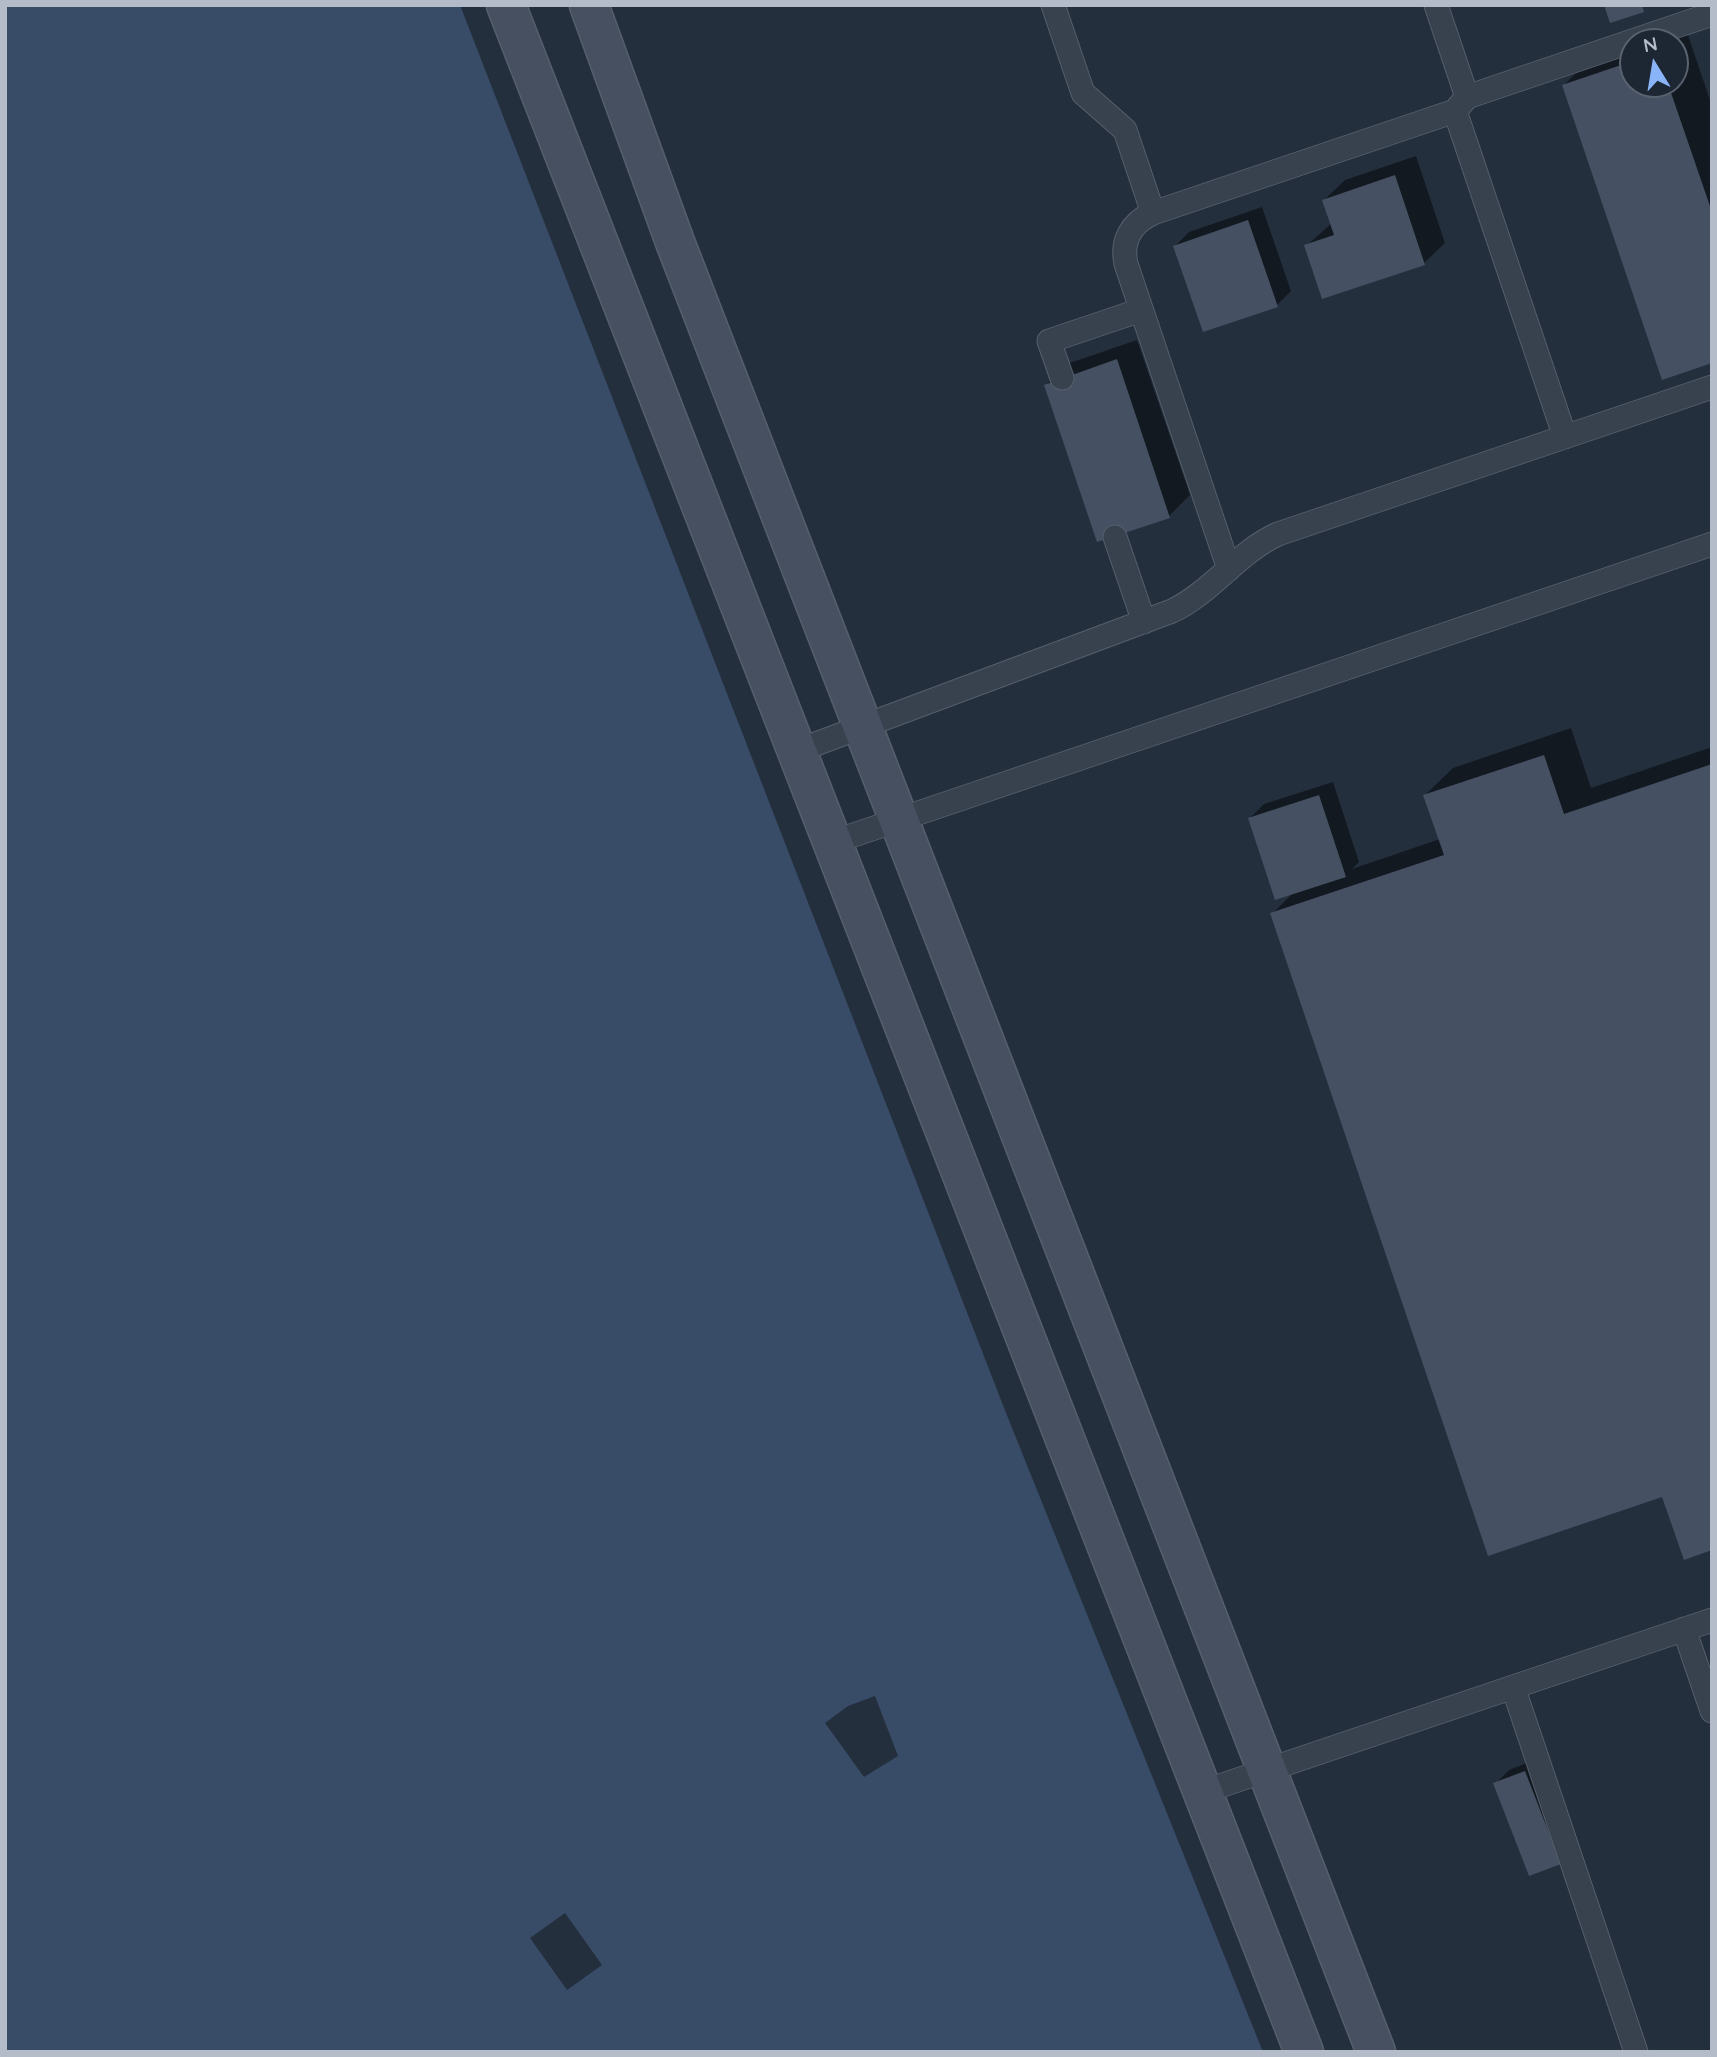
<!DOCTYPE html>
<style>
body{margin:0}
#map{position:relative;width:1717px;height:2057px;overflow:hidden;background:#242f3e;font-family:Quicksand,sans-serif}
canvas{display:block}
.frame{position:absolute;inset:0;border:7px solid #b4bcc9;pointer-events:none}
.north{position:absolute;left:1619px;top:28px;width:70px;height:70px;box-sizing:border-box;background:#1d2633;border:2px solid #59626f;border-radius:50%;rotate:349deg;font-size:19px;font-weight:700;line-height:28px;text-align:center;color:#b4bcc9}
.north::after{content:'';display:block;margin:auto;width:24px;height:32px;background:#8ab4f8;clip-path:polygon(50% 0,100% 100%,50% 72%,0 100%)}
</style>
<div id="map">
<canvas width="1717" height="2057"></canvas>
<div class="frame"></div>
<div class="north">N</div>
</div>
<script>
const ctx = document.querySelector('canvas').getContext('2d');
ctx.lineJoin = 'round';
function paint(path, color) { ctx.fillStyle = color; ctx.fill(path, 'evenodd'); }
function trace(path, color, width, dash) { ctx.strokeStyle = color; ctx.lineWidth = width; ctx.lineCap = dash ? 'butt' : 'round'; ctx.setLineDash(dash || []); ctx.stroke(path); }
const water = new Path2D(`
 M5,5H460L1006,1413L1263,2052H5Z`);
const pier = new Path2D(`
 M875,1696L898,1756L864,1777L825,1723L848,1706Z
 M565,1913L602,1965L567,1990L530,1938Z`);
const shadow = new Path2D(`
 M1685,26L1712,106V361L1564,85L1591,58L1633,44V84H1675V42H1639Z
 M1416,156L1445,243L1424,263L1306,246L1332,223L1324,200L1345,180Z
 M1262,207L1291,291L1277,305L1175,246L1189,232Z
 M1137,340L1190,495L1169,516L1046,385L1067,364Z
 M1571,728L1591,788L1712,747V1549L1663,1495L1272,914L1294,892L1250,818L1264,804L1333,782L1359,862L1352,869L1440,839L1425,795L1453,768Z
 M1539,1758L1560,1862L1495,1784L1509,1770Z`);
const building = new Path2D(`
 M1604,5H1642L1644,12L1610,23Z
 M1633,61V84H1668L1712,212V363L1662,380L1562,85Z
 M1395,175L1425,265L1322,299L1304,245L1334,235L1322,200Z
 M1248,220L1278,307L1203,332L1173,246Z
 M1117,359L1170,518L1097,542L1044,385Z
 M1544,755L1564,814L1712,764V1550L1684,1560L1662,1497L1488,1556L1270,913L1444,855L1423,795Z
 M1319,795L1346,877L1275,900L1248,818Z
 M1525,1771L1561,1864L1529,1876L1493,1783Z`);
const lane = new Path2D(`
 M1053,5L1083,93L1125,130L1153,213
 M1436,5L1467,97L1455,111L1565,437
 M1467,97L1712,14
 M1062,378L1049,341L1141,310
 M1115,537L1144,622
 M1229,569L1126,264C1121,241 1131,223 1153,213L1455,111
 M797,751L1172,611C1212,592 1238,552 1278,534L1712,387
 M833,842L1712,544
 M1684,1629L1712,1711
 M1513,1687L1636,2052
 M1205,1791L1712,1620`);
const secondary = new Path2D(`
 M506,5L1304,2052
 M589,5L675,242L1376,2052`);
paint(water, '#394c67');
paint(pier, '#242f3e');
paint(shadow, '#0007');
paint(building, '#455162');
trace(lane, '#565f6c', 25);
trace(secondary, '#565f6c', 41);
trace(lane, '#38414e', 23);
trace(secondary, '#465061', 38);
</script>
